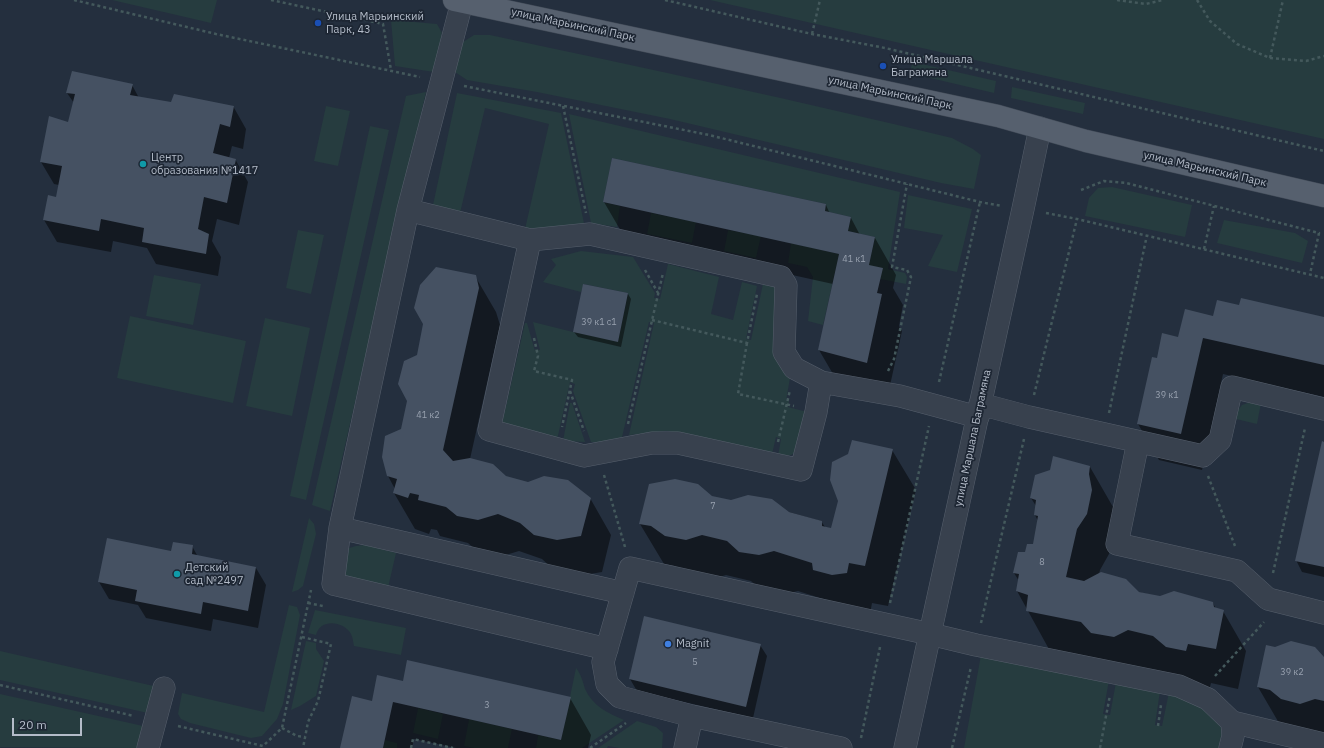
<!DOCTYPE html>
<meta charset="utf-8">
<style>
body{margin:0}
#map{position:relative;width:1324px;height:748px;overflow:hidden;background:#242f3e;font-family:"IBM Plex Sans",sans-serif}
canvas{display:block}
.scale{position:absolute;left:12px;top:718px;width:70px;height:18px;box-sizing:border-box;border:2px solid #b4bcc9;border-top:0;padding-left:5px;font-size:12px;line-height:14px;white-space:nowrap;color:#b4bcc9;-webkit-text-stroke:3px #1d2633;paint-order:stroke}
</style>
<div id="map">
<canvas width="1324" height="748"></canvas>
<div class="scale">20 m</div>
</div>
<script>
const ctx = document.querySelector('canvas').getContext('2d');
ctx.lineJoin = 'round';
function paint(path, color) { ctx.fillStyle = color; ctx.fill(path, 'evenodd'); }
function trace(path, color, width, dash) { ctx.strokeStyle = color; ctx.lineWidth = width; ctx.lineCap = dash ? 'butt' : 'round'; ctx.setLineDash(dash || []); ctx.stroke(path); }
function write(font, color, halo, rows, align = 'center') {
  ctx.font = font + ' "IBM Plex Sans",sans-serif'; ctx.lineWidth = 3.5; ctx.setLineDash([]); ctx.textBaseline = 'middle'; ctx.strokeStyle = halo; ctx.fillStyle = color; for (const [text, x, y, turn = 0] of rows) {
    ctx.save(); ctx.translate(x, y); ctx.rotate((+turn || 0) * Math.PI / 180); ctx.textAlign = isNaN(turn) ? turn : align; if (halo) ctx.strokeText(text, 0, 0); ctx.fillText(text, 0, 0); ctx.restore();
  }
}
const green = new Path2D(`
 M112,0H217L211,23Z
 M710,0H1324V139Z
 M391,20L437,24L442,33L434,72L395,66Z
 M474,35H490C645,68 799,101 952,138L973,149L981,155L974,189L941,183L670,119L537,92L467,80L455,72L463,42Z
 M913,62L996,81L994,93L909,73Z
 M1012,87L1085,103L1083,114L1011,98Z
 M426,92L330,511L312,505L406,96Z
 M457,93L561,113L585,228L525,229L549,124L485,108L460,213L433,205Z
 M326,106L350,111L338,166L314,161Z
 M569,114L900,192L888,269L905,273L907,277L906,284L880,279L869,265L875,237L848,231L851,217L825,211L826,204L612,158L603,202L620,206L617,227L591,223Z
 M370,126L389,130L306,500L290,496Z
 M1112,187L1192,205L1185,237L1085,216L1089,198L1098,188Z
 M908,195L972,209L957,272L928,266L943,235L904,228Z
 M651,213L696,222L692,243L647,234Z
 M1224,220L1295,233L1308,241L1302,263L1217,243Z
 M298,230L324,235L311,294L286,288Z
 M728,230L761,236L756,258L724,251Z
 M791,243L839,254L823,325L808,321L813,277L807,267L788,263Z
 M581,251L633,257L655,293L654,298L660,299L668,264L719,277L711,314L733,320L742,282L757,286L746,339L751,340L764,279L772,281L776,289V358L790,378L786,401H789L788,407L807,412L796,452L791,455L778,456L781,439L776,437L772,454L667,431L629,435L654,323L649,322L622,437L604,442H591L573,391L575,384L570,382L557,440L501,428L525,323H527L535,351V349L540,350L533,322L573,332L618,341L628,293L584,284L581,292L543,282L556,265L551,259Z
 M154,275L201,284L193,325L146,316Z
 M130,316L246,341L233,403L117,378Z
 M265,318L310,328L292,416L246,406Z
 M570,403H572L585,442L563,441Z
 M1248,403H1261L1257,424L1236,419L1238,410L1242,405Z
 M309,518L314,524L316,534L303,586L298,590L292,592Z
 M365,545L396,553L387,592L344,576L349,548L356,546Z
 M289,605L297,607L300,615L283,704L277,719L262,736L251,738L190,723L181,719L178,714L182,693L264,712Z
 M315,610L406,628L401,655L354,646C353,642 353,638 351,634C344,621 320,618 316,635L308,633Z
 M306,641L316,643V649L324,661L316,696L300,706L291,710Z
 M0,651L158,687L148,713L0,680Z
 M981,655L1109,680L1103,714L1110,715L1116,682L1160,691L1155,725L1162,726L1169,692C1187,700 1222,709 1223,733C1223,737 1221,743 1220,748H964Z
 M576,668C581,674 583,682 585,689C593,706 607,713 624,720L582,748H536L538,735L561,740Z
 M0,694L143,726L138,748L0,747Z
 M418,708L443,714L438,739L413,733Z
 M469,719L512,729L508,748H474L464,746Z
 M637,721L656,727L663,733L662,748H620L608,746L607,748H598Z
 M385,740L397,743V748H383Z`);
const shadow = new Path2D(`
 M132,85L139,98L172,103L233,106L246,129L243,149L232,146L229,158L235,159L248,182L239,225L217,219L212,241L221,257L218,276L156,264L147,248L113,241L111,252L57,242L44,220L57,198L59,185L54,184L41,162L69,123L74,103L67,93Z
 M604,202L826,205L830,214L851,218L860,235L875,238L896,275L893,288L903,305L899,326L902,331L887,399L840,386L819,350L833,284L625,238Z
 M475,276L496,312L500,325L470,459L505,477L590,498L611,535L602,572L578,576L556,572L542,559L519,551L499,557L479,553L468,543L440,536L437,530L431,529L429,534L415,529L394,493L395,489L388,476L402,430L418,356Z
 M628,294L631,299L621,347L578,337L574,332Z
 M1240,307L1324,318V397L1223,374L1202,470L1159,460L1138,424L1158,359L1179,338L1214,317Z
 M1324,443V577L1302,572L1296,560Z
 M892,450L916,490L888,606L872,603L870,614L798,591L782,595L763,592L751,581L726,575L709,580L690,576L675,566L664,564L640,524L789,512L821,521L825,527L832,529Z
 M1090,467L1113,507L1112,515L1115,531L1109,554L1100,570L1099,574L1138,592L1160,597L1213,603L1216,609L1223,611L1246,651L1238,689L1211,683L1209,691L1050,651L1017,591L1019,581L1014,573L1025,554L1034,545L1038,521L1035,515L1036,506L1031,498Z
 M192,546L198,557L256,568L266,585L258,628L213,619L211,631L146,618L138,605L109,599L99,582L172,552Z
 M760,645L767,656L753,718L637,691L630,679Z
 M1324,659V740L1279,723L1258,687Z
 M404,682L570,698L591,735L588,748H456L414,739L412,748H341L372,702Z`);
const building = new Path2D(`
 M72,71L133,84L130,95L171,102L174,94L234,106L230,127L220,124L213,153L236,159L227,203L204,197L198,229L209,234L206,254L142,242L144,228L101,219L99,231L43,220L48,195L56,197L62,166L40,162L49,116L68,122L75,94L66,93Z
 M612,158L826,204L825,211L851,217L848,231L875,237L869,265L883,268L877,293L882,294L867,363L818,350L839,254L603,202Z
 M436,267L476,275L479,288L443,450L453,461L470,458L493,464L506,476L528,482L544,476L568,480L591,498L581,536L557,540L534,535L520,523L498,514L478,520L457,516L446,507L418,500L419,495L410,493L408,498L393,493L397,479L387,476L382,457L385,436L401,429L407,401L398,384L404,361L417,355L423,324L414,308L420,285Z
 M583,284L628,293L618,342L573,332Z
 M1241,298L1324,317V365L1203,338L1181,434L1137,424L1152,357L1157,358L1162,333L1178,337L1185,309L1213,316L1217,300L1239,305Z
 M852,440L893,449L865,566L849,563L847,573L832,575L813,570L812,563L774,551L759,555L739,552L727,541L702,535L686,540L665,536L651,526L639,524L649,484L675,479L698,484L712,496L731,500L748,495L772,499L789,512L822,521V526L831,528L838,501L830,480L832,462L848,454Z
 M1322,441L1324,442V567L1295,561Z
 M1053,456L1090,466L1089,474L1092,490L1087,514L1077,529L1066,577L1084,581L1101,572L1126,579L1139,592L1160,596L1174,591L1213,602L1214,607L1224,610L1216,649L1188,644L1186,651L1166,647L1153,636L1128,630L1114,637L1091,633L1081,622L1026,611L1028,595L1016,591L1019,574L1013,573L1018,552H1025L1027,544H1033L1038,516L1034,515L1036,500L1030,498L1035,475L1050,470Z
 M107,538L171,551L173,542L193,545L192,554L256,567L248,611L203,602L201,614L135,601L137,590L98,582Z
 M644,616L761,644L746,707L629,679Z
 M1291,641L1315,647L1324,657V701L1315,699L1300,704L1281,699L1270,690L1257,687L1266,645L1275,647Z
 M407,660L571,697L561,740L393,702L383,748H340L352,696L372,701L377,675L403,681Z`);
const path = new Path2D(`
 M74,0L216,34L420,77
 M271,0L383,24L391,70
 M665,0L812,34L885,48L1324,151
 M1117,0L1146,4L1163,0
 M1197,0L1210,21L1237,44L1270,58L1306,61L1324,56
 M812,34L820,0
 M1270,58L1283,0
 M464,86L709,135L980,202L1002,206
 M563,106L586,213
 M1081,190L1104,181L1126,183L1319,233L1310,274
 M1046,213L1077,219L1324,278
 M1204,249L1214,206
 M645,270L658,293
 M652,320L747,343L757,294
 M534,338L538,356L534,371L572,380L562,427
 M747,343L738,394L794,406
 M888,371L894,359L911,277L907,270L892,267L907,184
 M939,382L980,202
 M570,391L584,431
 M1034,395L1077,219
 M1109,413L1147,235
 M628,424L663,273
 M778,442L790,390
 M604,475L625,547
 M1208,476L1235,546
 M1273,573L1305,428
 M308,603L323,606
 M890,603L929,426
 M981,623L1024,439
 M302,637L331,644L318,701L308,722L303,748
 M1215,676L1264,622
 M0,685L134,716
 M178,726L263,746L282,728L311,590
 M1158,726L1161,705
 M282,728L297,736L305,737
 M861,738L880,647
 M411,748L413,739L453,748
 M590,748L626,723
 M952,748L971,667
 M1100,748L1110,695`);
const minor = new Path2D(`
 M408,210L530,240L590,234L781,277L786,285L784,352L794,368L821,382L900,396L978,417
 M530,240L489,430L584,456L652,443H678L801,470L816,412L821,382
 M980,404L1029,417L1203,456L1220,440L1232,387L1324,409
 M1138,442L1117,544L1237,571L1268,599L1324,613
 M340,528L408,210L462,2
 M607,649L333,584L340,528L623,593
 M692,716L620,697L607,684L603,662L630,568L930,634L976,645L1179,686L1208,699L1232,722L1233,736L1230,748
 M1232,722L1324,744
 M148,748L164,688
 M685,748L692,716L841,748
 M905,748L1023,209L1040,128`);
const major = new Path2D(`
 M454,0L998,116L1086,141L1324,196`);
const markers = [
 [318,23,4,"#1a4fb4"],
 [883,66,4,"#1a4fb4"],
 [143,164,4,"#0f9aa8"],
 [177,574,4,"#0f9aa8"],
 [668,644,4,"#3f7fe0"]
];
const numberNames = [
 ["41 к1",854,259],
 ["39 к1 с1",599,322],
 ["39 к1",1167,395],
 ["41 к2",428,415],
 ["7",713,506],
 ["8",1042,562],
 ["5",695,662],
 ["39 к2",1292,672],
 ["3",487,705]
];
const poiNames = [
 ["Улица Марьинский",326,17],
 ["Парк, 43",326,30],
 ["Улица Маршала",891,60],
 ["Баграмяна",891,73],
 ["Центр",151,158],
 ["образования №1417",151,171],
 ["Детский",185,568],
 ["сад №2497",185,581],
 ["Magnit",676,644]
];
const streetNames = [
 ["улица Марьинский Парк",573,25,12],
 ["улица Марьинский Парк",890,93,12],
 ["улица Марьинский Парк",1205,169,13],
 ["улица Маршала Баграмяна",973,438,-78]
];
paint(green, '#263c3f');
paint(shadow, '#0007');
paint(building, '#455162');
trace(minor, '#565f6c', 23);
trace(major, '#414a57', 23);
trace(path, '#44595c', 2.5, [3, 3]);
trace(minor, '#38414e', 22);
trace(major, '#56606e', 22);
for (const [x, y, r, color] of markers) { const dot = new Path2D(); dot.arc(x, y, r, 0, 2 * Math.PI); ctx.fillStyle = color; ctx.fill(dot); trace(dot, '#1d2633', 1.5); }
write('9px', '#98a1af', null, numberNames);
write('11px', '#b4bcc9', '#1d2633', poiNames, 'left');
write('11px', '#b4bcc9', '#1d2633', streetNames);
</script>
